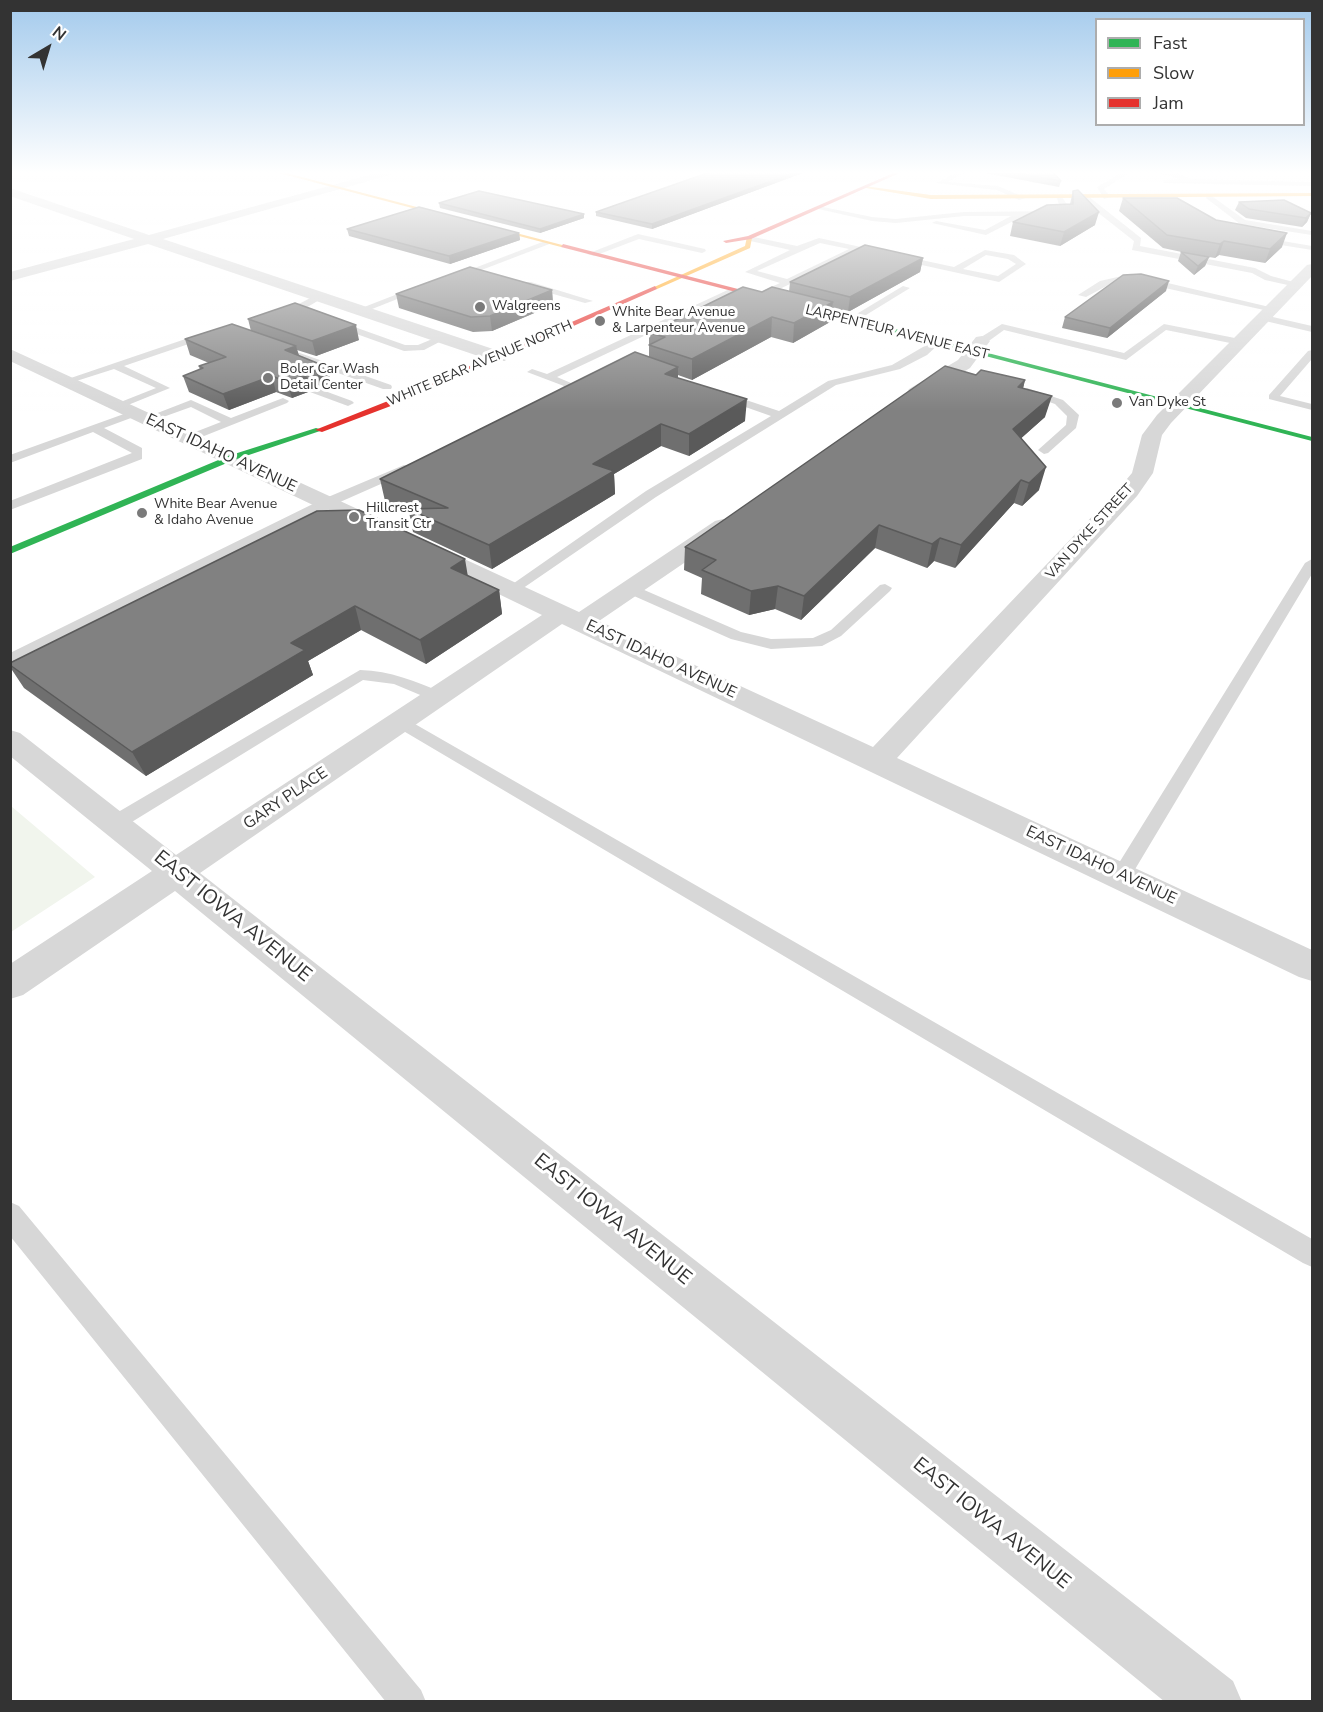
<!DOCTYPE html>
<style>
body{margin:0}
#map{position:relative;width:1323px;height:1712px;overflow:hidden;background:#fff;font-family:"Nunito Sans",sans-serif}
canvas{display:block}
.frame{position:absolute;inset:0;border:12px solid #333;pointer-events:none}
.legend{position:absolute;left:1095px;top:18px;width:210px;height:108px;box-sizing:border-box;background:#fff;border:2px solid #adadad;margin:0;padding:8px 10px;list-style:none;font-size:18px;color:#333}
.legend li{display:flex;align-items:center;gap:12px;height:30px}
.legend b{width:30px;border:2px solid #adadad}
.north{position:absolute;left:18px;top:18px;width:60px;height:60px;-webkit-text-stroke:4px #fff;paint-order:stroke;rotate:38deg;font-size:16px;font-weight:700;line-height:24px;text-align:center;color:#333}
.north::after{content:'';display:block;margin:auto;width:21px;height:27px;background:#333;clip-path:polygon(50% 0,100% 100%,50% 72%,0 100%)}
</style>
<div id="map">
<canvas width="1323" height="1712"></canvas>
<div class="frame"></div>
<ul class="legend">
<li><b style="height:8px;background:#30b455"></b>Fast</li>
<li><b style="height:8px;background:#ff9f0a"></b>Slow</li>
<li><b style="height:8px;background:#e5322d"></b>Jam</li>
</ul>
<div class="north">N</div>
</div>
<script>
const ctx = document.querySelector('canvas').getContext('2d');
ctx.lineJoin = 'round';
function paint(path, color) { ctx.fillStyle = color; ctx.fill(path, 'evenodd'); }
function trace(path, color, width, dash) { ctx.strokeStyle = color; ctx.lineWidth = width; ctx.lineCap = dash ? 'butt' : 'round'; ctx.setLineDash(dash || []); ctx.stroke(path); }
function write(font, color, halo, rows, align = 'center') {
  ctx.font = font + ' "Nunito Sans",sans-serif'; ctx.lineWidth = 6; ctx.setLineDash([]); ctx.textBaseline = 'middle'; ctx.strokeStyle = halo; ctx.fillStyle = color; for (const [text, x, y, turn = 0] of rows) {
    ctx.save(); ctx.translate(x, y); ctx.rotate((+turn || 0) * Math.PI / 180); ctx.textAlign = isNaN(turn) ? turn : align; if (halo) ctx.strokeText(text, 0, 0); ctx.fillText(text, 0, 0); ctx.restore();
  }
}
const green = new Path2D(`
 M11,806L95,877L11,932Z`);
const lane = new Path2D(`
 M959,171H968L948,182L998,186L1026,198L1019,200L997,190L936,183Z
 M1124,171H1132L1104,189L1111,197L1104,199L1097,187Z
 M1152,171L1174,172L1193,179L1312,182V186L1164,183L1162,180L1180,179Z
 M1209,194L1245,220L1312,231V235L1240,224L1206,198Z
 M1061,196L1069,207L1068,215L1023,216L986,235L932,223L936,221L985,230L1011,216H964L896,223L872,221L814,208L818,206L872,217L896,219L964,212L1061,211L1057,198Z
 M1082,196H1088L1141,238L1140,246L1255,268L1271,276L1301,284L1297,287L1265,280L1252,273L1132,250L1134,241L1082,200Z
 M638,234L705,249L706,251L702,253L639,239L594,256L587,254Z
 M749,236L797,246L819,238L954,267L985,250L1014,255L1026,264L999,282L858,251L757,300L754,299V295L780,283L745,272L790,250L746,240L745,238ZM820,243L849,249L787,279L757,271ZM986,255L1008,259L1016,264L998,276L963,269Z
 M1259,237L1312,246V250L1256,241V237Z
 M545,241L552,243L458,279L451,277Z
 M1122,276H1138L1278,309L1273,312L1138,282L1112,283L1086,297L1078,295L1100,281Z
 M525,282H531L593,301L585,303L525,286Z
 M418,286L425,288L362,313L354,311Z
 M903,286L910,288L853,323L845,321Z
 M732,288L737,291L735,293L557,377L578,386L556,399H548L546,397L564,386L527,372L532,369L547,374Z
 M318,294L323,297L321,299L304,309L405,345H418L442,335L447,338L424,350L404,351L298,313L293,307Z
 M1264,315L1312,326V332L1261,320L1259,318Z
 M1002,324L1124,353L1164,324L1240,339L1245,342L1240,345L1166,330L1126,360L1004,330L986,343H978V339Z
 M209,331L214,334L212,336L124,366L170,388L123,407L119,408L113,405L156,388L114,369L67,384L62,381Z
 M935,340L940,343L927,355L900,369L836,385L656,497L516,593L511,594L504,590L646,491L771,416L717,397V393H725L779,411L828,381L892,365Z
 M277,345L391,385L392,387L391,389H383L273,350V346Z
 M1312,350V359L1280,396L1312,404V410L1269,399V395L1308,351Z
 M314,387L352,401L354,403L348,406L310,392V388Z
 M1027,388L1063,400L1079,415L1076,428L1048,453L1044,454L1038,450L1066,425L1067,416L1055,404L1023,393L1022,391Z
 M283,398L289,401L287,403L189,442L185,440V436L221,422L191,407L152,421L148,422L142,419L191,400L231,418Z
 M135,410L141,413L139,415L104,428L142,448V459L10,510V501L132,453L93,432L10,463V455Z
 M404,465L408,466L410,469L408,472L331,506L10,664V653L321,500Z
 M1312,559V574L1128,881L1121,884L1114,881L1111,876L1114,871L1305,563Z
 M885,584L892,588L890,591L841,636L822,646L771,649L731,639L625,592L623,589L625,586H635L741,632L771,639L813,638L831,630L880,585Z
 M360,670C391,671 415,681 443,693L445,697L443,701L437,702L394,684L363,680L122,828L115,830L108,828L106,823L108,818Z
 M401,716L1312,1239V1267L1303,1263L395,726L392,722L395,718Z
 M10,1202L19,1206L421,1690L426,1702H386L10,1236Z`);
const street = new Path2D(`
 M384,171H404L163,239L505,353L508,357L505,361H493L148,244L10,281V272L134,239L10,196V188L149,235Z
 M1312,264V276L1171,423L1162,435L1153,473L1137,496L897,758L1312,950V981L1299,977L562,624L200,873L1233,1681L1242,1702H1165L175,891L23,995L10,999V964L152,871L10,756V730L20,733L176,855L542,615L418,555L414,550L418,545L426,543L434,545L579,612L715,521L723,519L731,521L734,526L731,531L599,621L873,747L1121,486L1132,473L1142,435L1157,415L1307,265Z
 M982,336L990,341L970,368L923,397H909L907,393L909,389L958,360L976,337Z
 M10,349L390,524L393,529L390,534L382,536L374,534L10,361Z`);
const fast = new Path2D(`
 M876,324L1312,437V441L874,327Z
 M316,428L323,430L234,460L10,554V547L228,456Z`);
const slow = new Path2D(`
 M271,171H279L566,246L561,247Z
 M864,186L931,195L1312,193V196L931,199L866,188Z
 M747,237L752,238L750,248L657,289L652,288L745,246Z`);
const jam = new Path2D(`
 M898,171H904L751,239L726,243L723,241L748,236Z
 M563,244L878,325L879,326L876,328L561,247Z
 M655,286L657,289L404,401L322,432L315,430L398,397Z`);
const wall = new Path2D(`
 M713,171H808L652,229L596,216V212Z
 M974,171H1052L1061,181L1059,187Z
 M1073,191L1095,225L1060,246L1010,236L1013,222L1070,204Z
 M1123,198L1216,220L1282,247L1265,263L1219,255L1215,258L1209,257L1205,266L1194,275L1178,261L1181,252L1191,254L1163,248L1119,211Z
 M1239,202L1311,213L1307,222L1302,227L1246,218L1235,210Z
 M439,203L584,214V218L540,233L440,208Z
 M347,229L519,233L520,240L450,264L349,236Z
 M923,258L920,272L848,312L832,308L830,322L793,343L771,337L692,380L678,375V378L745,421L689,456L661,446L614,474L615,494L492,569L413,532L409,512L385,501L380,479L649,357V333L762,292H789L790,282Z
 M552,290L553,305L492,331L473,332L399,308L396,294Z
 M1166,291L1107,338L1062,328L1065,317Z
 M248,319L359,340L316,356L297,350L299,356L327,367L331,383L321,387L309,386L308,392L292,398L276,392L229,410L189,392L183,376L200,370L199,366L209,363L190,355L185,339L251,331Z
 M976,375L1025,380L1023,388L1045,417L1021,438L1039,490L1022,506L1014,503L955,568L934,561L927,568L875,548L801,620L775,609L749,615L701,594L702,578L684,570L685,547Z
 M468,576L499,590L502,614L426,664L361,630L308,661L313,675L146,776L24,688L10,667V663Z`);
const shadedWall = new Path2D(`
 M799,171H808L652,229V224Z
 M1099,212L1095,225L1060,246L1064,232Z
 M1311,213L1307,222L1302,227L1306,218Z
 M584,214V218L540,233V229Z
 M519,233L520,240L450,264L449,256Z
 M1287,233L1282,247L1265,263L1270,249Z
 M1224,241L1219,255L1215,258L1220,244Z
 M1209,257L1205,266L1194,275L1198,266Z
 M923,258L920,272L848,312L850,297Z
 M1169,281L1166,291L1107,338L1110,328Z
 M552,290L553,305L492,331L490,316Z
 M833,302L830,322L793,343L794,323Z
 M772,317L771,337L692,380V359Z
 M356,325L359,340L316,356L312,341Z
 M296,346L301,362L285,350Z
 M327,367L331,383L321,387L316,371Z
 M678,367V387L665,374Z
 M305,370L309,386L308,392L292,398L287,382Z
 M272,376L276,392L229,410L223,394Z
 M1025,380L1020,401L1018,387Z
 M1052,396L1045,417L1007,451L1013,429Z
 M747,399L745,421L689,456V434Z
 M661,424V446L614,474L615,494L492,569L489,545L593,464Z
 M1046,467L1039,490L1022,506L1029,483Z
 M1021,480L1014,503L955,568L961,545Z
 M879,525L875,548L801,620L804,596Z
 M940,538L934,561L927,568L932,544Z
 M465,559L469,583L451,568Z
 M778,586L775,609L749,615L751,591Z
 M499,590L502,614L426,664L420,640Z
 M355,606L361,630L308,661L313,675L146,776L132,752L291,643Z`);
const building = new Path2D(`
 M713,171H799L652,224L596,212Z
 M1005,171H1052L1061,181Z
 M1078,190L1099,212L1064,232L1013,222L1047,205L1073,204V191Z
 M479,191L584,214L540,229L439,203Z
 M1123,198H1177L1216,220L1287,233L1270,249L1224,241L1220,244L1167,235Z
 M1284,200L1311,213L1306,218L1249,209L1239,202Z
 M419,207L519,233L449,256L347,229Z
 M865,245L923,258L850,297L790,282Z
 M1181,252L1209,257L1198,266Z
 M470,267L552,290L490,316L471,317L396,294Z
 M1141,274L1169,281L1110,328L1065,317L1123,275Z
 M743,287L762,292L772,287L833,302L794,323L772,317L692,359L649,345L665,337L649,333Z
 M295,303L356,325L312,341L248,319Z
 M232,324L296,346L285,350L327,367L316,371L305,370L303,376L287,382L272,376L223,394L183,376L203,368L199,366L226,357L185,339Z
 M635,352L678,367L665,374L747,399L689,434L661,424L593,464L614,471L489,545L408,509L448,508L380,479Z
 M945,366L976,375L981,370L1025,380L1018,387L1052,396L1013,429L1046,467L1029,483L1021,480L961,545L940,538L932,544L879,525L804,596L778,586L751,591L702,570L716,560L685,547Z
 M359,510L465,559L451,568L499,590L420,640L355,606L291,643L305,650L132,752L10,665V663L317,511Z`);
const markers = [
 [480,307,6,"#7a7a7a"],
 [600,321,6,"#7a7a7a"],
 [268,378,6,"#7a7a7a"],
 [1117,403,6,"#7a7a7a"],
 [142,513,6,"#7a7a7a"],
 [354,517,6,"#7a7a7a"]
];
const farPoinames = [
 ["Walgreens",492,307],
 ["White Bear Avenue",612,313],
 ["& Larpenteur Avenue",612,329],
 ["Boler Car Wash",280,370],
 ["Detail Center",280,386],
 ["Van Dyke St",1129,403],
 ["White Bear Avenue",154,505],
 ["& Idaho Avenue",154,521],
 ["Hillcrest",366,509],
 ["Transit Ctr",366,525]
];
const farStreetnames = [
 ["LARPENTEUR AVENUE EAST",897,333,14],
 ["WHITE BEAR AVENUE NORTH",480,364,-23],
 ["VAN DYKE STREET",1090,532,-48]
];
const streetNames = [
 ["EAST IDAHO AVENUE",221,454,25],
 ["EAST IDAHO AVENUE",661,660,25],
 ["GARY PLACE",286,799,-34],
 ["EAST IDAHO AVENUE",1101,866,25]
];
const nearStreetnames = [
 ["EAST IOWA AVENUE",232,917,39],
 ["EAST IOWA AVENUE",612,1220,39],
 ["EAST IOWA AVENUE",991,1524,39]
];
paint(green, '#f1f5ed');
paint(lane, '#d7d7d7');
paint(street, '#d7d7d7');
paint(fast, '#30b455');
paint(slow, '#ff9f0a');
paint(jam, '#e5322d');
paint(wall, '#6f6f6f');
paint(shadedWall, '#5a5a5a');
paint(building, '#818181');
trace(building, '#5a5a5a', 1.5);
const sky = ctx.createLinearGradient(0, 0, 0, 411);
sky.addColorStop(0, '#a3caec');
sky.addColorStop(0.42, '#fff');
sky.addColorStop(1, '#ffffff00');
ctx.fillStyle = sky;
ctx.fillRect(0, 0, 1323, 411);
for (const [x, y, r, color] of markers) { const dot = new Path2D(); dot.arc(x, y, r, 0, 2 * Math.PI); ctx.fillStyle = color; ctx.fill(dot); trace(dot, '#fff', 2); }
write('14px', '#333', '#fff', farPoinames, 'left');
write('14px', '#333', '#fff', farStreetnames);
write('16px', '#333', '#fff', streetNames);
write('20px', '#333', '#fff', nearStreetnames);
</script>
